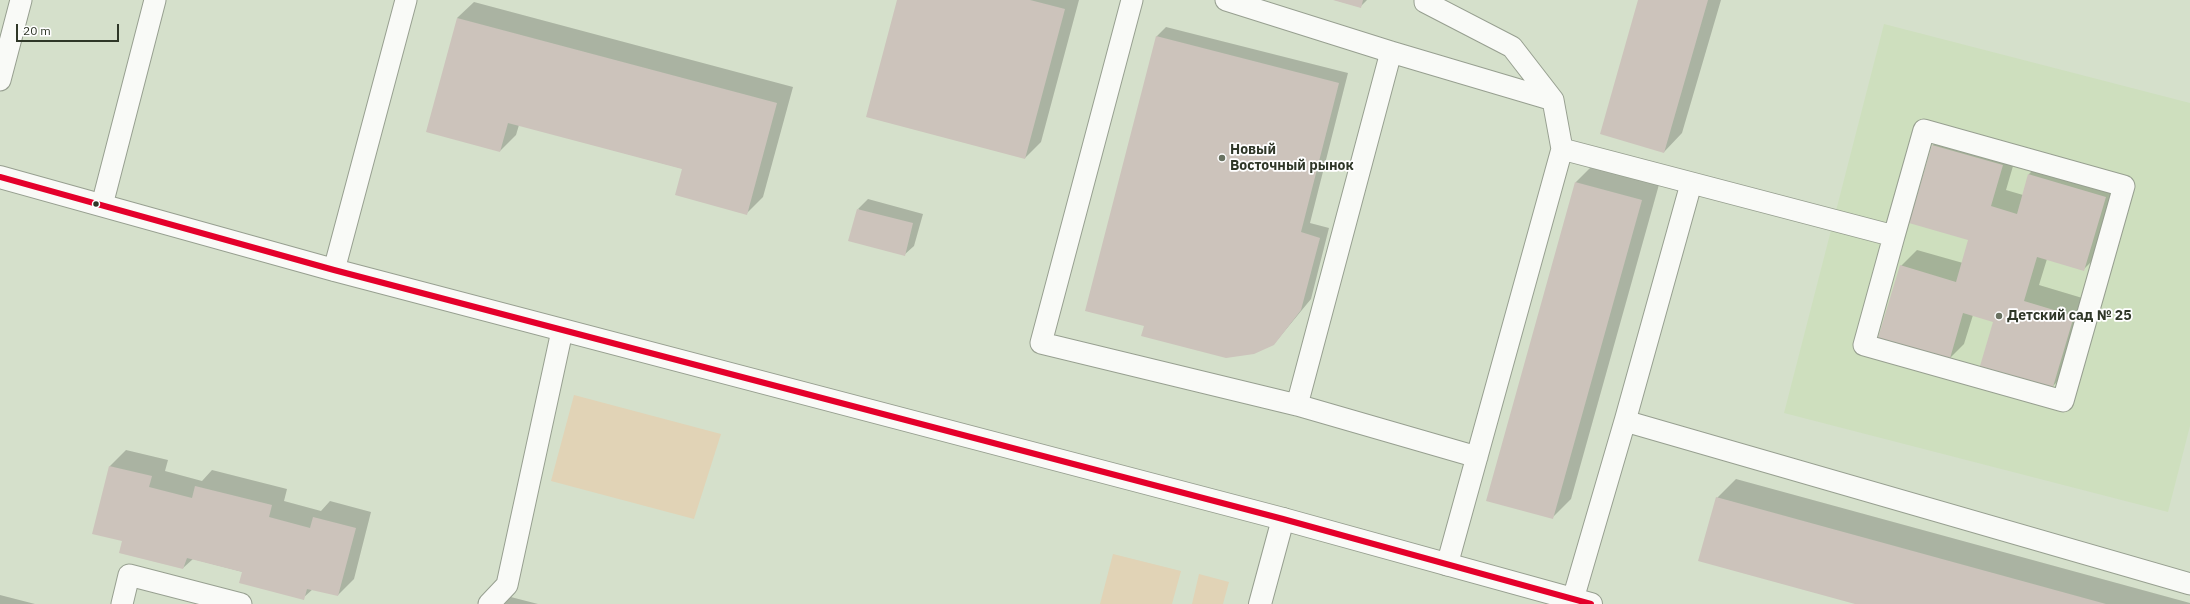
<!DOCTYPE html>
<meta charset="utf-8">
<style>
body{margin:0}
#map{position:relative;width:2190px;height:604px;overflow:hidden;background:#d5e0cb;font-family:"IBM Plex Sans",sans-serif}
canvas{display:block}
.scale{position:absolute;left:16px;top:24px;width:103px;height:18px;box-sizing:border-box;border:2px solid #2f3728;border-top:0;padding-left:5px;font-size:12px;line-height:14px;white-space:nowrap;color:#2f3728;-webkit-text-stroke:3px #fff;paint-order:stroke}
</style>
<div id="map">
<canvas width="2190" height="604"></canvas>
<div class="scale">20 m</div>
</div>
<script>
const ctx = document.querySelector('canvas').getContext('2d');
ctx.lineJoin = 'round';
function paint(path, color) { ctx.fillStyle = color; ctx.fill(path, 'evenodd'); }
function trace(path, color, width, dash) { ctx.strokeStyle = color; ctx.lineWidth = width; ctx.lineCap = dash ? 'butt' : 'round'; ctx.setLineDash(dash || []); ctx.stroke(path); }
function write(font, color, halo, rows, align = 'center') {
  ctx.font = font + ' "IBM Plex Sans",sans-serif'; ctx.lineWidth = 3.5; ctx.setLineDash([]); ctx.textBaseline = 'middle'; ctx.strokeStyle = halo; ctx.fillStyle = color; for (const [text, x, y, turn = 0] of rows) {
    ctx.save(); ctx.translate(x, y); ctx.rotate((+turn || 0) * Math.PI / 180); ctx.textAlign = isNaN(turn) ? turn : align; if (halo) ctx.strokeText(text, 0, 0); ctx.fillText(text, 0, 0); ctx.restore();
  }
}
const built = new Path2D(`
 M1884,24L2190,103V426L2168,512L1784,413Z`);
const green = new Path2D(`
 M574,395L721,434L694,519L551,481Z
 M1113,554L1181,571L1172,604H1100Z
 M1199,574L1229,582L1223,604H1192Z`);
const shadow = new Path2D(`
 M898,0H1079L1041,142L1025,158Z
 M1335,0H1367L1360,7Z
 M1639,0H1721L1682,133L1664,152Z
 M474,2L793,87L763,197L747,213L684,169L519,125L516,135L500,151L457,18Z
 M1166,27L1348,73L1310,223L1329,228L1311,299L1274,344L1146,325L1156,37Z
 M1949,129L2018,149L2006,190L2023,195L2029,174L2045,158L2121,181L2100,253L2084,269L2047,259L2039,285L2089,300L2069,370L2053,386L1994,321L1973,315L1964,344L1948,360L1901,266L1917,250L1963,263L1970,239L1911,222L1933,145Z
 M1595,163L1660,181L1571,499L1552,518L1487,500L1576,182Z
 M868,199L923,214L914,246L904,255L858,209Z
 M126,450L168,460L165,471L202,481L212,470L287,489L284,501L321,511L330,501L371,512L354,579L338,595L313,589L303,598L243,572L193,559L183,568L124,540L93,533L110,466Z
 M1736,479L2190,603V604H1859L1717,498Z
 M0,595L35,604H0Z
 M503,595L538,604H494Z`);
const building = new Path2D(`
 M897,0H1030L1065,9L1025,159L866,117Z
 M1333,0H1363L1361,8Z
 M1638,0H1708L1664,153L1600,134Z
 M457,18L777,103L747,215L675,195L682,169L508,123L500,152L426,132Z
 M1156,36L1339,83L1301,232L1320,238L1301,310L1274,345L1254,354L1226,358L1141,336L1144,326L1085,311Z
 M1932,145L2003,165L1991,206L2017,214L2028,174L2106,197L2084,271L2037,257L2024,301L2074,316L2053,387L1980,366L1993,322L1963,313L1949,362L1877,341L1900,265L1956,282L1968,240L1909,223Z
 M1575,182L1642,200L1553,519L1486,501Z
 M857,209L913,223L905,256L848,241Z
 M109,466L152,476L149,487L192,498L195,486L272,505L269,517L310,528L313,517L356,528L338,596L307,589L304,600L239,583L242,572L187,558L183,569L119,553L122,541L92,534Z
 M1716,497L2106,604H1855L1698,561Z`);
const service = new Path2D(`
 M1132,0L1041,343L1297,405L1477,457
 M1226,0L1391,52L1553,100
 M1425,0V2L1512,47L1553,100L1562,149L1447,565
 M0,80L21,0
 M1562,149L1894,236L1864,345L2063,401L2124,186L1924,130L1894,236
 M102,205L155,0
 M334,270L406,0
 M1297,405L1391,52
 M1625,421L1691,184
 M1573,599L1625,421L2190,584
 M122,604L129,575L241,604
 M489,604L507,585L562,331`);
const minor = new Path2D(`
 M1260,604L1283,519`);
const tertiary = new Path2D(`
 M0,177L334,270L1283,519L1591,604`);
const bus1 = new Path2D(`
 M0,177L334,270L1283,519L1591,604`);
const markers = [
 [1222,158,4,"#697261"],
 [96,204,3.5,"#2f3728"],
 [1999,316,4,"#697261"]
];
const poiNames = [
 ["Новый",1230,150],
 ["Восточный рынок",1230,166],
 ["Детский сад № 25",2007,316]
];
paint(built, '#cedfbe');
paint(green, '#e1d3b6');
paint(shadow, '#0003');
paint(building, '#ccc3bb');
trace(service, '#979f90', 23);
trace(minor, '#979f90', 24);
trace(tertiary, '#979f90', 24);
trace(service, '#f9faf7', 21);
trace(minor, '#f9faf7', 22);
trace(tertiary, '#f9faf7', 22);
trace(bus1, '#e4002b', 6);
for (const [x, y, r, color] of markers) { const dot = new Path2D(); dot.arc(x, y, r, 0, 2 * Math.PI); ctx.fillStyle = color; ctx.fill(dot); trace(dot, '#fff', 1.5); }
write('bold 14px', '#2f3728', '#fff', poiNames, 'left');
</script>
